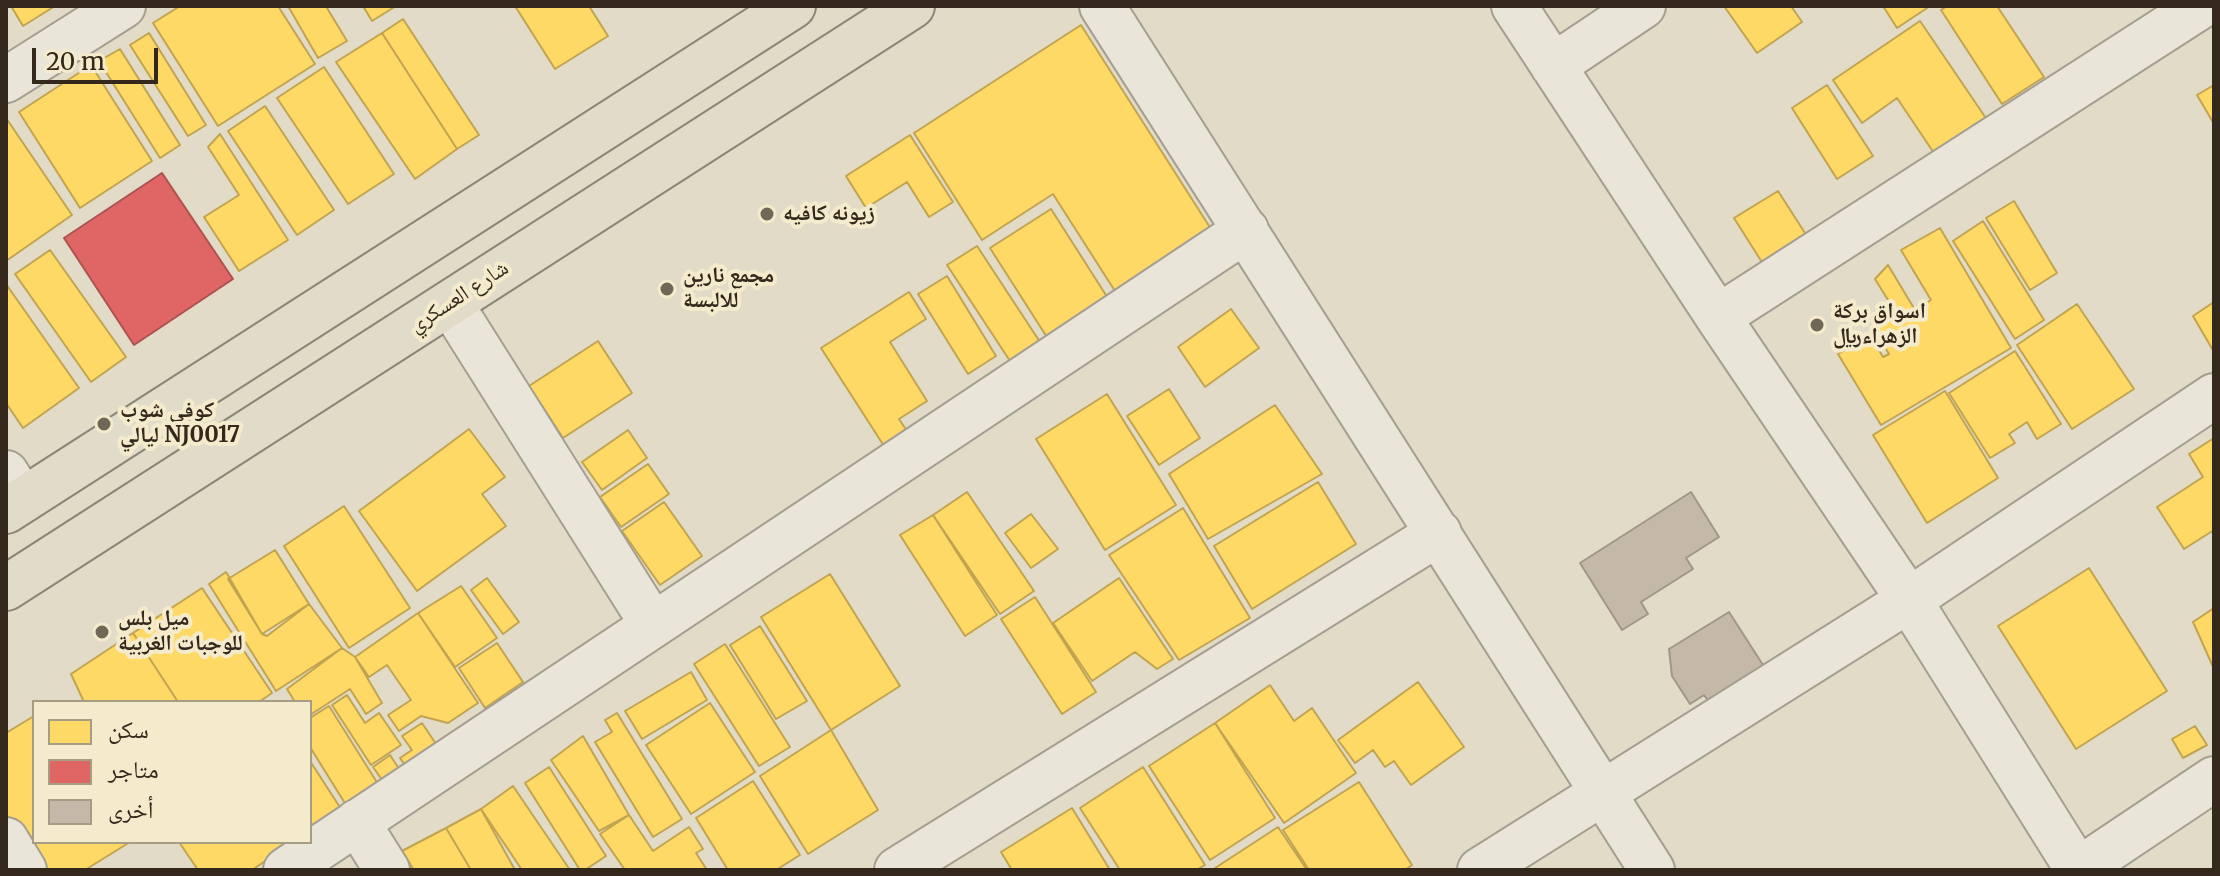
<!DOCTYPE html>
<meta charset="utf-8">
<style>
body{margin:0}
#map{position:relative;width:2220px;height:876px;overflow:hidden;background:#e1dbc7;font-family:Merriweather,"Noto Naskh Arabic",serif}
canvas{display:block}
.frame{position:absolute;inset:0;border:8px solid #33281b;pointer-events:none}
.legend{position:absolute;left:32px;top:700px;width:280px;height:144px;box-sizing:border-box;background:#f4ebcc;border:2px solid #a79d85;margin:0;padding:10px 14px;list-style:none;font-size:24px;color:#33281b}
.legend li{display:flex;align-items:center;gap:16px;height:40px}
.legend b{width:40px;border:2px solid #a79d85}
.scale{position:absolute;left:32px;top:48px;width:126px;height:36px;box-sizing:border-box;border:4px solid #33281b;border-top:0;padding-left:10px;font-size:24px;line-height:28px;white-space:nowrap;color:#33281b;-webkit-text-stroke:6px #f4ebcc;paint-order:stroke}
</style>
<div id="map">
<canvas width="2220" height="876"></canvas>
<div class="frame"></div>
<ul class="legend">
<li><b style="height:22px;background:#ffd966"></b>سكن</li>
<li><b style="height:22px;background:#e06666"></b>متاجر</li>
<li><b style="height:22px;background:#c4b9a8"></b>أخرى</li>
</ul>
<div class="scale">20 m</div>
</div>
<script>
const ctx = document.querySelector('canvas').getContext('2d');
ctx.lineJoin = 'round';
function paint(path, color) { ctx.fillStyle = color; ctx.fill(path, 'evenodd'); }
function trace(path, color, width, dash) { ctx.strokeStyle = color; ctx.lineWidth = width; ctx.lineCap = dash ? 'butt' : 'round'; ctx.setLineDash(dash || []); ctx.stroke(path); }
function write(font, color, halo, rows, align = 'center') {
  ctx.font = font + ' Merriweather,"Noto Naskh Arabic",serif'; ctx.lineWidth = 8; ctx.setLineDash([]); ctx.textBaseline = 'middle'; ctx.strokeStyle = halo; ctx.fillStyle = color; for (const [text, x, y, turn = 0] of rows) {
    ctx.save(); ctx.translate(x, y); ctx.rotate((+turn || 0) * Math.PI / 180); ctx.textAlign = isNaN(turn) ? turn : align; if (halo) ctx.strokeText(text, 0, 0); ctx.fillText(text, 0, 0); ctx.restore();
  }
}
const homes = new Path2D(`
 M11,6H55L23,26Z
 M180,6H278L315,64L218,126L153,23Z
 M288,6H332L327,8L347,41L318,58Z
 M363,6H396L372,21Z
 M515,6H589L608,36L555,69Z
 M1724,6H1791L1802,22L1757,53Z
 M1883,6H1930L1897,28Z
 M1947,6H1997L2044,77L2002,104L1941,10Z
 M403,19L479,135L457,149L382,33Z
 M1920,21L1994,130L1942,165L1897,98L1862,123L1833,80Z
 M1081,25L1218,240L1122,302L1053,194L982,240L914,133Z
 M149,33L206,125L188,136L130,45Z
 M382,33L457,149L415,179L336,62Z
 M120,49L180,145L160,158L99,61Z
 M91,65L152,161L80,208L19,112Z
 M324,67L394,174L348,204L277,98Z
 M1827,85L1873,156L1837,179L1792,108Z
 M2214,85V124L2197,95Z
 M265,106L334,210L297,235L228,131Z
 M6,118L72,215L6,261Z
 M220,134L288,240L239,271L204,217L239,195L208,147Z
 M910,135L953,202L929,217L907,182L866,208L846,176Z
 M1778,191L1814,247L1770,275L1734,218Z
 M2014,201L2057,273L2030,290L1986,218Z
 M1051,209L1111,303L1050,342L990,248Z
 M1983,221L2044,320L2015,339L1953,241Z
 M1940,228L2011,348L1881,425L1838,354L1870,335L1883,357L1889,354L1873,327L1896,313L1875,279L1888,265L1915,310L1931,300L1901,250Z
 M977,246L1040,342L1010,361L947,265Z
 M50,250L126,357L91,382L15,274Z
 M947,276L996,356L968,374L918,294Z
 M6,284L79,388L23,428L6,403Z
 M909,292L926,319L890,342L927,401L899,419L907,431L884,446L821,348Z
 M2214,302V352L2193,316Z
 M2077,304L2134,389L2072,429L2017,345Z
 M1231,309L1259,348L1205,387L1178,347Z
 M598,341L632,393L563,438L529,386Z
 M2015,351L2061,424L2037,439L2027,422L2009,434L2015,443L1990,458L1949,393Z
 M1169,389L1200,438L1159,465L1127,416Z
 M1945,391L1998,478L1927,523L1873,435Z
 M1107,394L1176,505L1105,550L1036,439Z
 M1275,405L1322,474L1208,539L1169,474Z
 M469,429L505,477L482,494L506,526L417,591L359,511Z
 M628,430L647,458L602,490L582,462Z
 M2214,438V530L2184,549L2157,507L2203,477L2189,454Z
 M648,464L669,494L621,527L600,497Z
 M1318,482L1356,544L1252,609L1214,546Z
 M967,492L1034,591L1000,614L933,515Z
 M664,502L702,556L660,585L622,531Z
 M344,506L410,608L349,648L284,546Z
 M1183,508L1250,618L1179,660L1109,555Z
 M1031,514L1058,549L1031,568L1005,533Z
 M933,515L997,615L965,636L900,535Z
 M275,550L309,604L262,634L228,579Z
 M2089,568L2167,691L2076,749L1998,626Z
 M226,572L262,634L267,636L309,604L342,648L276,691L209,584Z
 M830,574L900,686L831,730L761,617Z
 M487,578L519,622L503,634L471,590Z
 M1119,578L1173,659L1157,669L1135,652L1092,681L1053,623Z
 M461,586L497,638L455,667L418,613Z
 M202,588L272,693L259,702H178L133,633Z
 M1035,597L1096,692L1062,714L1001,619Z
 M2214,608V669L2193,622Z
 M418,613L478,703L448,723L421,716L399,731L388,715L411,700L387,665L369,677L355,657Z
 M760,626L807,701L776,719L730,645Z
 M133,633L178,702H84L71,674Z
 M497,643L523,682L485,708L459,668Z
 M725,644L790,747L759,766L694,664Z
 M342,648L355,657L382,703L366,714L350,689L310,715V702H295L287,689Z
 M691,672L707,700L642,739L625,711Z
 M1418,682L1464,747L1411,785L1394,761L1385,767L1373,750L1355,763L1338,740Z
 M1270,685L1294,721L1312,708L1356,773L1284,823L1215,723Z
 M347,695L365,723L379,713L401,745L371,765L332,705Z
 M710,703L755,772L691,814L646,745Z
 M329,706L383,792L351,813L310,747V718Z
 M617,713L682,819L653,837L595,742L612,732L605,720Z
 M34,716V842H130L85,870H41L6,814V733Z
 M422,723L442,753L411,774L400,758L412,750L402,736Z
 M1215,723L1275,818L1210,860L1149,766Z
 M2195,726L2207,745L2183,758L2172,739Z
 M831,730L878,810L808,854L760,776Z
 M583,736L629,815L599,831L551,760Z
 M390,755L405,778L389,790L373,767Z
 M310,761L343,812L310,834Z
 M549,767L606,856L585,870H580L525,783Z
 M1143,767L1205,865L1196,870H1120L1080,808Z
 M753,781L800,855L776,870H728L696,818Z
 M1359,782L1412,865L1405,870H1309L1283,830Z
 M513,786L570,870H522L481,809Z
 M1072,808L1110,870H1012L1001,852Z
 M481,809L515,870H471L446,828Z
 M629,815L653,851L689,827L703,849L696,853L707,870H625L600,834Z
 M1278,827L1307,870H1212Z
 M446,828L471,870H414L402,851Z
 M179,842H293L252,870H198Z`);
const shops = new Path2D(`
 M162,173L233,279L134,345L64,238Z`);
const building = new Path2D(`
 M1691,492L1719,537L1686,558L1693,569L1641,602L1648,614L1622,630L1580,563Z
 M1729,612L1772,679L1717,714L1704,695L1690,704L1672,676L1669,649Z`);
const minor = new Path2D(`
 M1102,6L1652,870
 M1514,6L1718,317L1909,600L2078,870
 M1553,66L1643,6
 M6,80L123,6
 M450,303L653,625
 M1718,317L2201,6
 M6,473L23,500
 M357,822L387,870
 M6,840L24,870
 M286,870L1246,230
 M897,870L1439,533
 M1480,870L1909,600L2214,396
 M2078,870L2214,779`);
const major = new Path2D(`
 M6,511L793,6
 M6,588L912,6`);
const markers = [
 [767,214,8,"#706757"],
 [667,289,8,"#706757"],
 [1817,325,8,"#706757"],
 [104,424,8,"#706757"],
 [102,632,8,"#706757"]
];
const poiNames = [
 ["زيونه كافيه",783,214],
 ["مجمع نارين",683,276],
 ["للالبسة",683,301],
 ["اسواق بركة",1833,312],
 ["الزهراء﷼",1833,337],
 ["كوفي شوب",120,411],
 ["ليالي NJ0017",120,436],
 ["ميل بلس",118,619],
 ["للوجبات الغربية",118,644]
];
const streetNames = [
 ["شارع العسكري",459,297,-33]
];
paint(homes, '#ffd966');
trace(homes, '#c2a450', 2);
paint(shops, '#e06666');
trace(shops, '#ac5350', 2);
paint(building, '#c4b9a8');
trace(building, '#a19787', 2);
trace(minor, '#a59f91', 48);
trace(major, '#8b8578', 48);
trace(minor, '#eae5d9', 44);
trace(major, '#e1dcca', 44);
for (const [x, y, r, color] of markers) { const dot = new Path2D(); dot.arc(x, y, r, 0, 2 * Math.PI); ctx.fillStyle = color; ctx.fill(dot); trace(dot, '#f4ebcc', 3); }
write('bold 22px', '#33281b', '#f4ebcc', poiNames, 'left');
write('22px', '#33281b', '#f4ebcc', streetNames);
</script>
